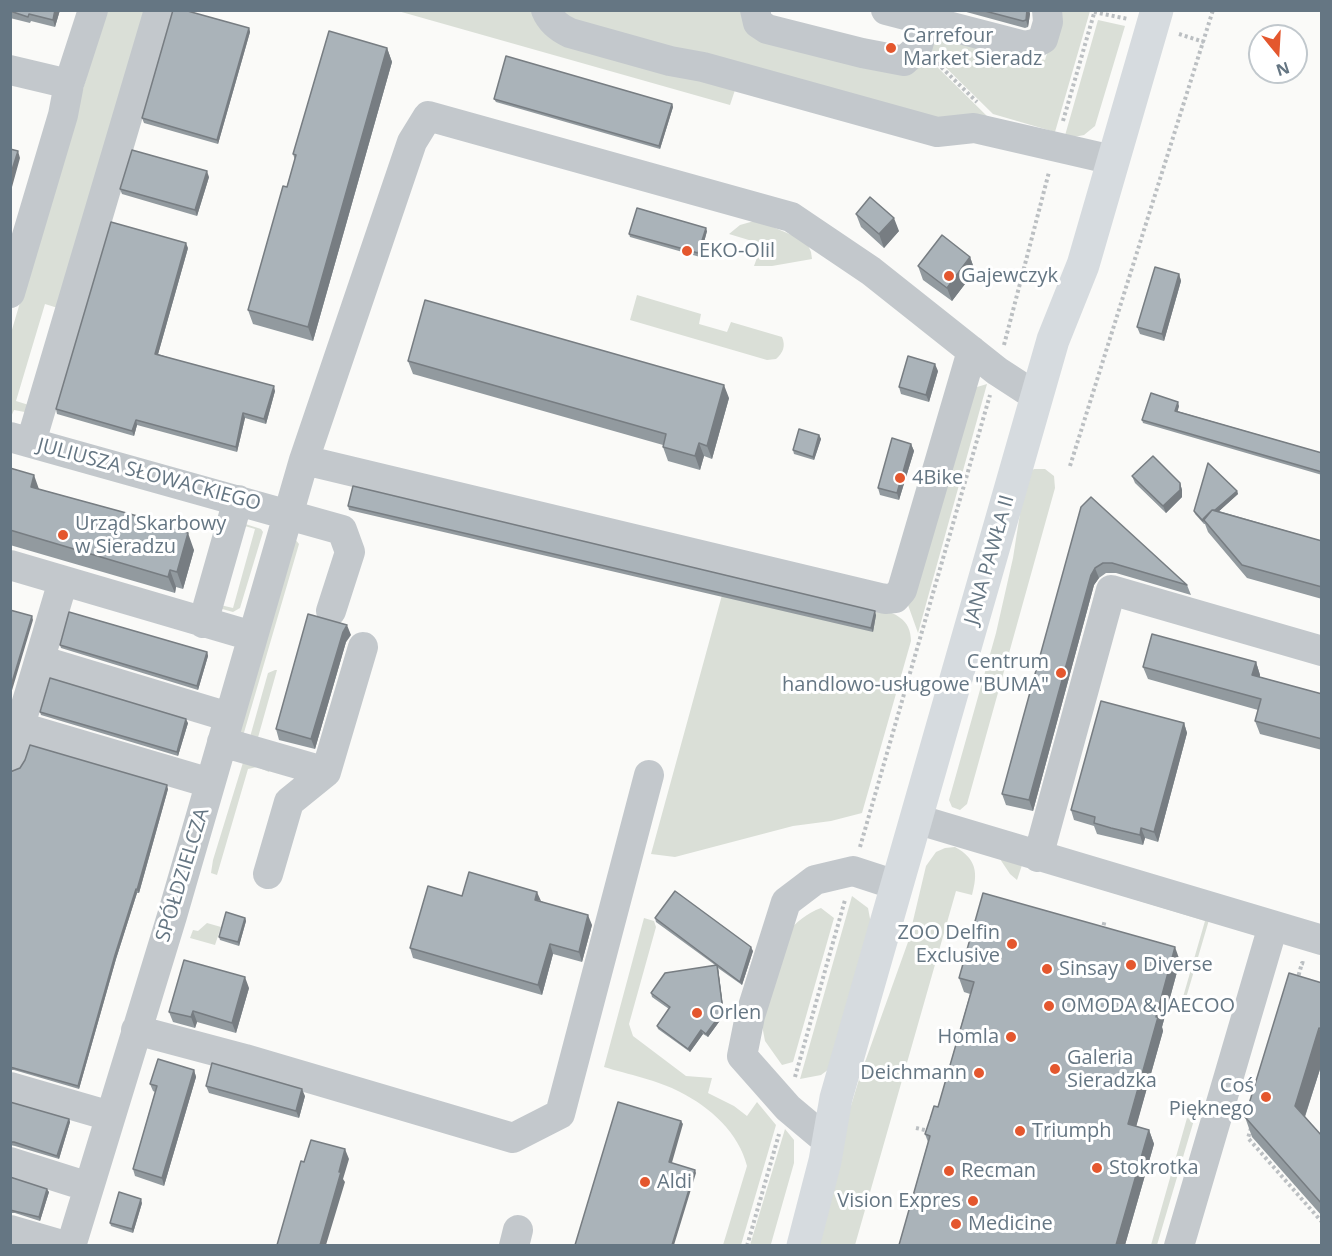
<!DOCTYPE html>
<meta charset="utf-8">
<style>
body{margin:0}
#map{position:relative;width:1332px;height:1256px;overflow:hidden;background:#fafaf8;font-family:"Open Sans",sans-serif}
canvas{display:block}
.frame{position:absolute;inset:0;border:12px solid #657683;pointer-events:none}
.north{position:absolute;left:1248px;top:24px;width:60px;height:60px;box-sizing:border-box;background:#fff;border:2px solid #c1c8cd;border-radius:50%;rotate:162deg;font-size:16px;font-weight:700;line-height:24px;text-align:center;color:#657683}
.north::after{content:'';display:block;margin:auto;width:21px;height:27px;background:#e4572e;clip-path:polygon(50% 0,100% 100%,50% 72%,0 100%)}
</style>
<div id="map">
<canvas width="1332" height="1256"></canvas>
<div class="frame"></div>
<div class="north">N</div>
</div>
<script>
const ctx = document.querySelector('canvas').getContext('2d');
ctx.lineJoin = 'round';
function paint(path, color) { ctx.fillStyle = color; ctx.fill(path, 'evenodd'); }
function trace(path, color, width, dash) { ctx.strokeStyle = color; ctx.lineWidth = width; ctx.lineCap = dash ? 'butt' : 'round'; ctx.setLineDash(dash || []); ctx.stroke(path); }
function write(font, color, halo, rows, align = 'center') {
  ctx.font = font + ' "Open Sans",sans-serif'; ctx.lineWidth = 6; ctx.setLineDash([]); ctx.textBaseline = 'middle'; ctx.strokeStyle = halo; ctx.fillStyle = color; for (const [text, x, y, turn = 0] of rows) {
    ctx.save(); ctx.translate(x, y); ctx.rotate((+turn || 0) * Math.PI / 180); ctx.textAlign = isNaN(turn) ? turn : align; if (halo) ctx.strokeText(text, 0, 0); ctx.fillText(text, 0, 0); ctx.restore();
  }
}
const green = new Path2D(`
 M106,11H152L61,309L45,304L16,401L32,406L30,413L14,410L11,417V333Z
 M398,11H531L533,15L736,87L730,105Z
 M563,11H745L924,54L990,119L933,117L579,28Z
 M1060,11H1090L1055,132L993,114L926,48L931,28L1045,60Z
 M1098,20L1125,26L1095,126L1084,135L1064,139Z
 M754,221L761,222L806,241L811,252L812,259L772,266H754L762,244L729,234L740,225Z
 M637,295L701,314L699,324L727,332L731,322L782,337C786,346 783,353 776,359L767,360L630,320Z
 M987,384L918,633L908,605L971,396L977,387Z
 M1034,469H1045L1054,476L1055,488L967,804L960,810L952,807L949,800L996,633L1013,558L1026,475Z
 M239,522L261,529L263,532L240,608L233,612L215,607L216,604L233,608L255,529L238,524Z
 M295,539L299,544L243,736L239,731Z
 M722,595L872,628L877,608C895,613 911,619 911,641L862,813L831,821L793,826L675,857L651,854Z
 M275,670H277L257,741L250,737L268,673Z
 M245,756L271,764L269,772L257,767L248,769L217,875L211,873L213,860Z
 M955,847C977,859 978,873 972,895L956,891L855,1245L810,1246L822,1201L860,1076L908,942L926,866L936,852L945,848Z
 M998,856L1209,920L1186,998L1183,997L1205,921L1022,865L1017,880L1010,874Z
 M852,896L868,908L871,924L829,1069L821,1075L800,1079Z
 M821,908L834,918L793,1062L782,1065L765,1041L761,1020L786,933C797,922 807,913 821,908Z
 M644,918L654,921L656,927L629,1024L633,1036L686,1076L712,1078L708,1093L734,1106L747,1116L757,1102L776,1125L741,1245H723L747,1166C739,1133 710,1107 680,1092C660,1081 627,1074 604,1067Z
 M207,923L221,927L215,945L190,938L193,930L198,931Z
 M1187,1118L1194,1120L1157,1245H1151Z
 M785,1129L794,1140V1163L771,1244L770,1245H750Z`);
const path = new Path2D(`
 M1094,12L1128,19
 M1179,34L1204,42
 M937,63L977,102
 M1063,121L1095,10
 M1004,345L1049,172
 M1070,466L1213,10
 M860,847L990,395
 M1102,931L1105,920
 M1297,981L1302,963L1306,964
 M795,1077L845,900
 M916,1128L929,1131
 M1251,1128L1248,1138L1322,1222
 M747,1246L779,1134`);
const minor = new Path2D(`
 M546,10C551,22 559,28 570,33L670,61L703,67L937,132L974,128L1113,160
 M755,10L758,23L767,29L862,53L904,61L917,49L928,10
 M886,10L1025,46L1034,44L1043,39L1048,22L1047,10
 M10,70L69,84
 M10,293L63,115L69,84L93,10
 M10,437L342,530L350,552L331,611
 M31,442L159,10
 M304,460L885,599L895,598L902,590L972,351
 M10,565L252,636
 M203,623L238,500
 M40,660L229,717
 M20,727L210,783
 M222,742L326,772
 M10,759L63,581
 M916,819L1322,940
 M1038,857L1111,590L1322,651
 M268,874L289,802L326,772L363,647
 M136,1030L245,1059L513,1138L560,1114L649,775
 M10,1087L110,1116
 M819,1134L788,1108L742,1056L750,1016L786,902L815,880L853,871L896,885
 M10,1162L89,1187
 M10,1230L65,1246
 M71,1246L172,916L304,460L412,142L428,116L791,217L871,271L997,371L1037,397
 M514,1246L518,1230
 M1179,1246L1273,926`);
const major = new Path2D(`
 M803,1246L825,1161L836,1098L1053,340L1083,265L1157,10`);
const wall = new Path2D(`
 M10,10H60L55,27L31,21L30,23L10,18Z
 M959,10H1029L1030,14L1028,27L1025,28Z
 M249,28L250,32L218,144L144,123L142,118Z
 M387,48L392,62L313,341L253,324L248,310L295,160L293,154Z
 M494,99L672,104L673,107L660,149L496,102Z
 M209,177L197,216L122,194L120,189Z
 M856,214L899,231L884,248L861,227Z
 M707,231L700,257L630,237L629,234Z
 M188,248L158,354L275,391L266,424L245,418L237,452L137,425L134,436L57,414L56,409Z
 M970,257L975,271L952,301L923,280L918,266Z
 M1179,274L1181,281L1164,341L1140,334L1137,327Z
 M408,361L729,398L712,459L704,456L700,470L668,461L663,447V445L413,374Z
 M938,371L929,402L901,394L899,387Z
 M1179,406L1177,411L1322,453V475L1143,423L1142,420Z
 M819,435L821,439L814,460L794,454L793,450Z
 M911,444L914,451L899,500L880,495L878,488Z
 M10,468L39,489L163,523L164,526L194,550L183,589L176,587L175,593L10,545Z
 M1132,476L1180,483L1182,490V497L1166,513L1135,483Z
 M1237,491L1238,494L1219,511L1322,541V599L1247,578L1208,532L1205,524H1204L1195,514L1194,511Z
 M348,506L876,615L873,632L349,510Z
 M1081,507L1187,585L1191,595L1116,573H1106L1099,578L1094,585L1033,811L1006,805L1002,794Z
 M351,635L346,642L315,749L279,740L276,729Z
 M60,645L207,652L208,656L198,690L61,648Z
 M1256,662L1260,675V677L1322,694V750L1260,734L1255,721L1258,710L1148,679L1143,667Z
 M40,712L188,723L178,756L41,715Z
 M1184,723L1187,733L1158,842L1145,838L1143,845L1114,838L1097,834L1094,826L1074,820L1071,810Z
 M10,772L168,789L139,893H137L116,959L79,1089L14,1070H10Z
 M541,901L592,925L582,962L553,954L542,995L413,958L410,948Z
 M245,918L246,921L239,946L220,940L219,937Z
 M655,918L753,951L742,985L718,968L724,1015L708,1037L703,1034L690,1052L658,1029L657,1026L669,1009L652,997L651,993L715,965L656,922Z
 M1180,961L1162,1027L1163,1031L1136,1126L1149,1130L1154,1144L1125,1245H899L928,1142L925,1134L938,1107L970,994L964,992L959,978Z
 M1322,983V1063L1305,1117L1322,1136V1216L1252,1137L1245,1117Z
 M249,988L236,1033L197,1022L195,1028L173,1022L169,1012Z
 M194,1070L196,1077L164,1186L135,1176L133,1169L155,1092L153,1091L150,1084Z
 M206,1086L305,1096L299,1118L209,1093Z
 M10,1102L69,1119L70,1122L59,1159L15,1146L10,1145Z
 M10,1177L49,1192L40,1221L15,1213H10Z
 M142,1203L133,1233L111,1226L110,1223Z`);
const shadedWall = new Path2D(`
 M55,10H60L55,27L53,20Z
 M1027,10H1029L1030,14L1028,27L1026,20Z
 M249,28L250,32L218,144L217,140Z
 M387,48L392,62L313,341L308,327Z
 M672,104L673,107L660,149L659,146Z
 M18,151L20,158L12,187L10,183V176Z
 M207,171L209,177L197,216L195,210Z
 M894,218L899,231L884,248L879,234Z
 M706,228L707,231L700,257L698,253Z
 M186,243L188,248L157,358L155,354Z
 M970,257L975,271L952,301L947,288Z
 M1179,274L1181,281L1164,341L1162,334Z
 M935,364L938,371L929,402L926,395Z
 M724,385L729,398L712,459L707,446Z
 M274,386L275,391L266,424L264,419Z
 M1178,402L1179,406L1177,414L1175,411Z
 M243,413L245,418L237,452L236,447Z
 M136,420L137,425L134,436L132,431Z
 M819,435L821,439L814,460L813,457Z
 M699,443L704,456L700,470L695,456Z
 M911,444L914,451L899,500L897,493Z
 M34,475L40,492L31,487Z
 M1180,483L1182,490V497L1166,513L1163,506Z
 M1237,491L1238,494L1206,523L1204,520Z
 M188,533L194,550L183,589L177,572Z
 M1095,568L1099,578L1094,585L1033,811L1029,800L1091,575Z
 M170,570L176,587L175,593L168,577Z
 M875,611L876,615L873,632L871,628Z
 M32,616L33,620L10,697V689Z
 M347,625L351,635L346,642L315,749L311,739L343,632Z
 M207,652L208,656L198,690L197,686Z
 M1256,662L1260,675L1257,687L1252,675Z
 M186,719L188,723L178,756L177,752Z
 M1184,723L1187,733L1158,842L1154,832Z
 M167,785L168,789L139,893L137,890Z
 M1141,828L1145,838L1143,845L1140,835Z
 M136,889L137,893L116,959L79,1089L78,1086L115,955Z
 M537,892L541,901L535,900Z
 M588,915L592,925L582,962L579,952Z
 M245,918L246,921L239,946L238,942Z
 M550,944L553,954L542,995L538,985Z
 M751,947L753,951L742,985L740,982Z
 M1175,947L1180,961L1162,1027L1163,1031L1133,1138L1128,1124L1156,1017Z
 M717,965L718,968L724,1015L708,1037L706,1034Z
 M245,977L249,988L236,1033L232,1023Z
 M193,1011L197,1022L195,1028L191,1017Z
 M1319,1028L1322,1035V1063L1302,1125L1295,1106Z
 M701,1030L703,1034L690,1052L688,1049Z
 M194,1070L196,1077L164,1186L162,1178Z
 M302,1089L305,1096L299,1118L296,1111Z
 M69,1119L70,1122L59,1159L57,1156Z
 M681,1121L683,1124L671,1166L669,1162Z
 M1149,1130L1154,1144L1125,1245H1116Z
 M345,1149L349,1159L343,1179L345,1182L326,1245H320Z
 M695,1170L696,1173L674,1245H672Z
 M47,1189L49,1192L40,1221L39,1217Z
 M141,1199L142,1203L133,1233L132,1229Z`);
const building = new Path2D(`
 M10,10H55L53,20L29,14L28,17L10,11Z
 M173,10H184L249,28L217,140L142,118Z
 M981,10H1027L1026,20L1023,21Z
 M329,31L387,48L308,327L248,310L283,186L287,187L296,155L293,154Z
 M506,56L672,104L659,146L494,99Z
 M10,149L18,151L10,176Z
 M132,150L207,171L195,210L120,189Z
 M870,197L894,218L879,234L856,214Z
 M637,208L706,228L698,253L629,234Z
 M111,222L186,243L155,354L274,386L264,419L243,413L236,447L136,420L132,431L56,409Z
 M942,235L970,257L947,288L918,266Z
 M1155,267L1179,274L1162,334L1137,327Z
 M425,300L724,385L707,446L699,443L695,456L663,447L666,434L408,361Z
 M908,356L935,364L926,395L899,387Z
 M1151,393L1178,402L1175,411L1322,453V472L1142,420Z
 M799,429L819,435L813,457L793,450Z
 M892,438L911,444L897,493L878,488Z
 M1153,456L1180,483V490L1163,506L1132,476Z
 M1208,463L1237,491L1215,510H1212L1203,521L1194,511Z
 M10,468L34,475L31,487L163,523L162,526L188,533L177,572L170,570L168,577L10,530Z
 M353,486L875,611L871,628L348,506Z
 M1091,497L1187,585L1112,563H1103L1095,568L1091,575L1029,800L1002,794L1081,507Z
 M1212,510L1322,541V587L1242,565L1203,519Z
 M10,610L32,616L10,689Z
 M69,612L207,652L197,686L60,645Z
 M308,614L347,625L343,632L311,739L276,729Z
 M1152,634L1256,662L1252,675L1322,694V739L1255,721L1261,699L1143,667Z
 M50,678L186,719L177,752L40,712Z
 M1101,701L1184,723L1154,832L1141,828L1140,835L1111,828L1094,823L1095,817L1071,810Z
 M30,745L167,785L137,890L136,889L115,955L78,1086L10,1067V772L20,768L25,760Z
 M469,872L537,892L535,900L588,915L579,952L550,944L538,985L410,948L428,886L462,896Z
 M675,891L751,947L740,982L655,918Z
 M983,893L1175,947L1156,1017H1158L1128,1124L1149,1130L1116,1245H899L930,1136L925,1134L930,1119L934,1106L938,1107L974,982L959,978Z
 M226,912L245,918L238,942L219,937Z
 M184,960L245,977L232,1023L193,1011L191,1017L169,1012Z
 M717,965L723,1011L706,1034L701,1030L688,1049L657,1026L670,1007L651,993L665,973Z
 M1289,973L1322,983V1029L1319,1028L1295,1106L1322,1136V1204L1245,1117Z
 M158,1059L194,1070L162,1178L133,1169L157,1086L150,1084Z
 M212,1063L302,1089L296,1111L206,1086Z
 M10,1102L69,1119L57,1156L14,1142H10Z
 M618,1102L681,1121L669,1162L695,1170L672,1245H575Z
 M311,1140L345,1149L339,1172H341L320,1245H277L301,1161L304,1162Z
 M10,1177L47,1189L39,1217L10,1210Z
 M119,1192L141,1199L132,1229L110,1223Z`);
const markers = [
 [891,48,6,"#e4572e"],
 [687,251,6,"#e4572e"],
 [949,276,6,"#e4572e"],
 [900,478,6,"#e4572e"],
 [63,535,6,"#e4572e"],
 [1061,673,6,"#e4572e"],
 [1012,944,6,"#e4572e"],
 [1131,965,6,"#e4572e"],
 [1047,969,6,"#e4572e"],
 [1049,1006,6,"#e4572e"],
 [697,1013,6,"#e4572e"],
 [1011,1037,6,"#e4572e"],
 [1055,1069,6,"#e4572e"],
 [979,1073,6,"#e4572e"],
 [1266,1097,6,"#e4572e"],
 [1020,1131,6,"#e4572e"],
 [1097,1168,6,"#e4572e"],
 [949,1171,6,"#e4572e"],
 [645,1182,6,"#e4572e"],
 [973,1201,6,"#e4572e"],
 [956,1224,6,"#e4572e"]
];
const poiNames = [
 ["Carrefour",903,36],
 ["Market Sieradz",903,59],
 ["EKO-Olil",699,251],
 ["Gajewczyk",961,276],
 ["4Bike",912,478],
 ["Urząd Skarbowy",75,524],
 ["w Sieradzu",75,547],
 ["Centrum",1049,662,"right"],
 ["handlowo-usługowe \"BUMA\"",1049,685,"right"],
 ["ZOO Delfin",1000,933,"right"],
 ["Exclusive",1000,956,"right"],
 ["Diverse",1143,965],
 ["Sinsay",1059,969],
 ["OMODA & JAECOO",1061,1006],
 ["Orlen",709,1013],
 ["Homla",999,1037,"right"],
 ["Galeria",1067,1058],
 ["Sieradzka",1067,1081],
 ["Deichmann",967,1073,"right"],
 ["Coś",1254,1086,"right"],
 ["Pięknego",1254,1109,"right"],
 ["Triumph",1032,1131],
 ["Stokrotka",1109,1168],
 ["Recman",961,1171],
 ["Aldi",657,1182],
 ["Vision Expres",961,1201,"right"],
 ["Medicine",968,1224]
];
const streetNames = [
 ["JULIUSZA SŁOWACKIEGO",149,475,15],
 ["JANA PAWŁA II",990,560,-74],
 ["SPÓŁDZIELCZA",183,875,-73]
];
paint(green, '#dadfd7');
trace(path, '#bbbfc2', 4, [3, 3]);
trace(minor, '#c3c8cc', 30);
trace(major, '#d6dbdf', 33);
paint(wall, '#929a9f');
paint(shadedWall, '#777d82');
paint(building, '#aab3b9');
trace(building, '#777d82', 1.5);
for (const [x, y, r, color] of markers) { const dot = new Path2D(); dot.arc(x, y, r, 0, 2 * Math.PI); ctx.fillStyle = color; ctx.fill(dot); trace(dot, '#fff', 2); }
write('20px', '#657683', '#fff', poiNames, 'left');
write('20px', '#657683', '#fff', streetNames);
</script>
